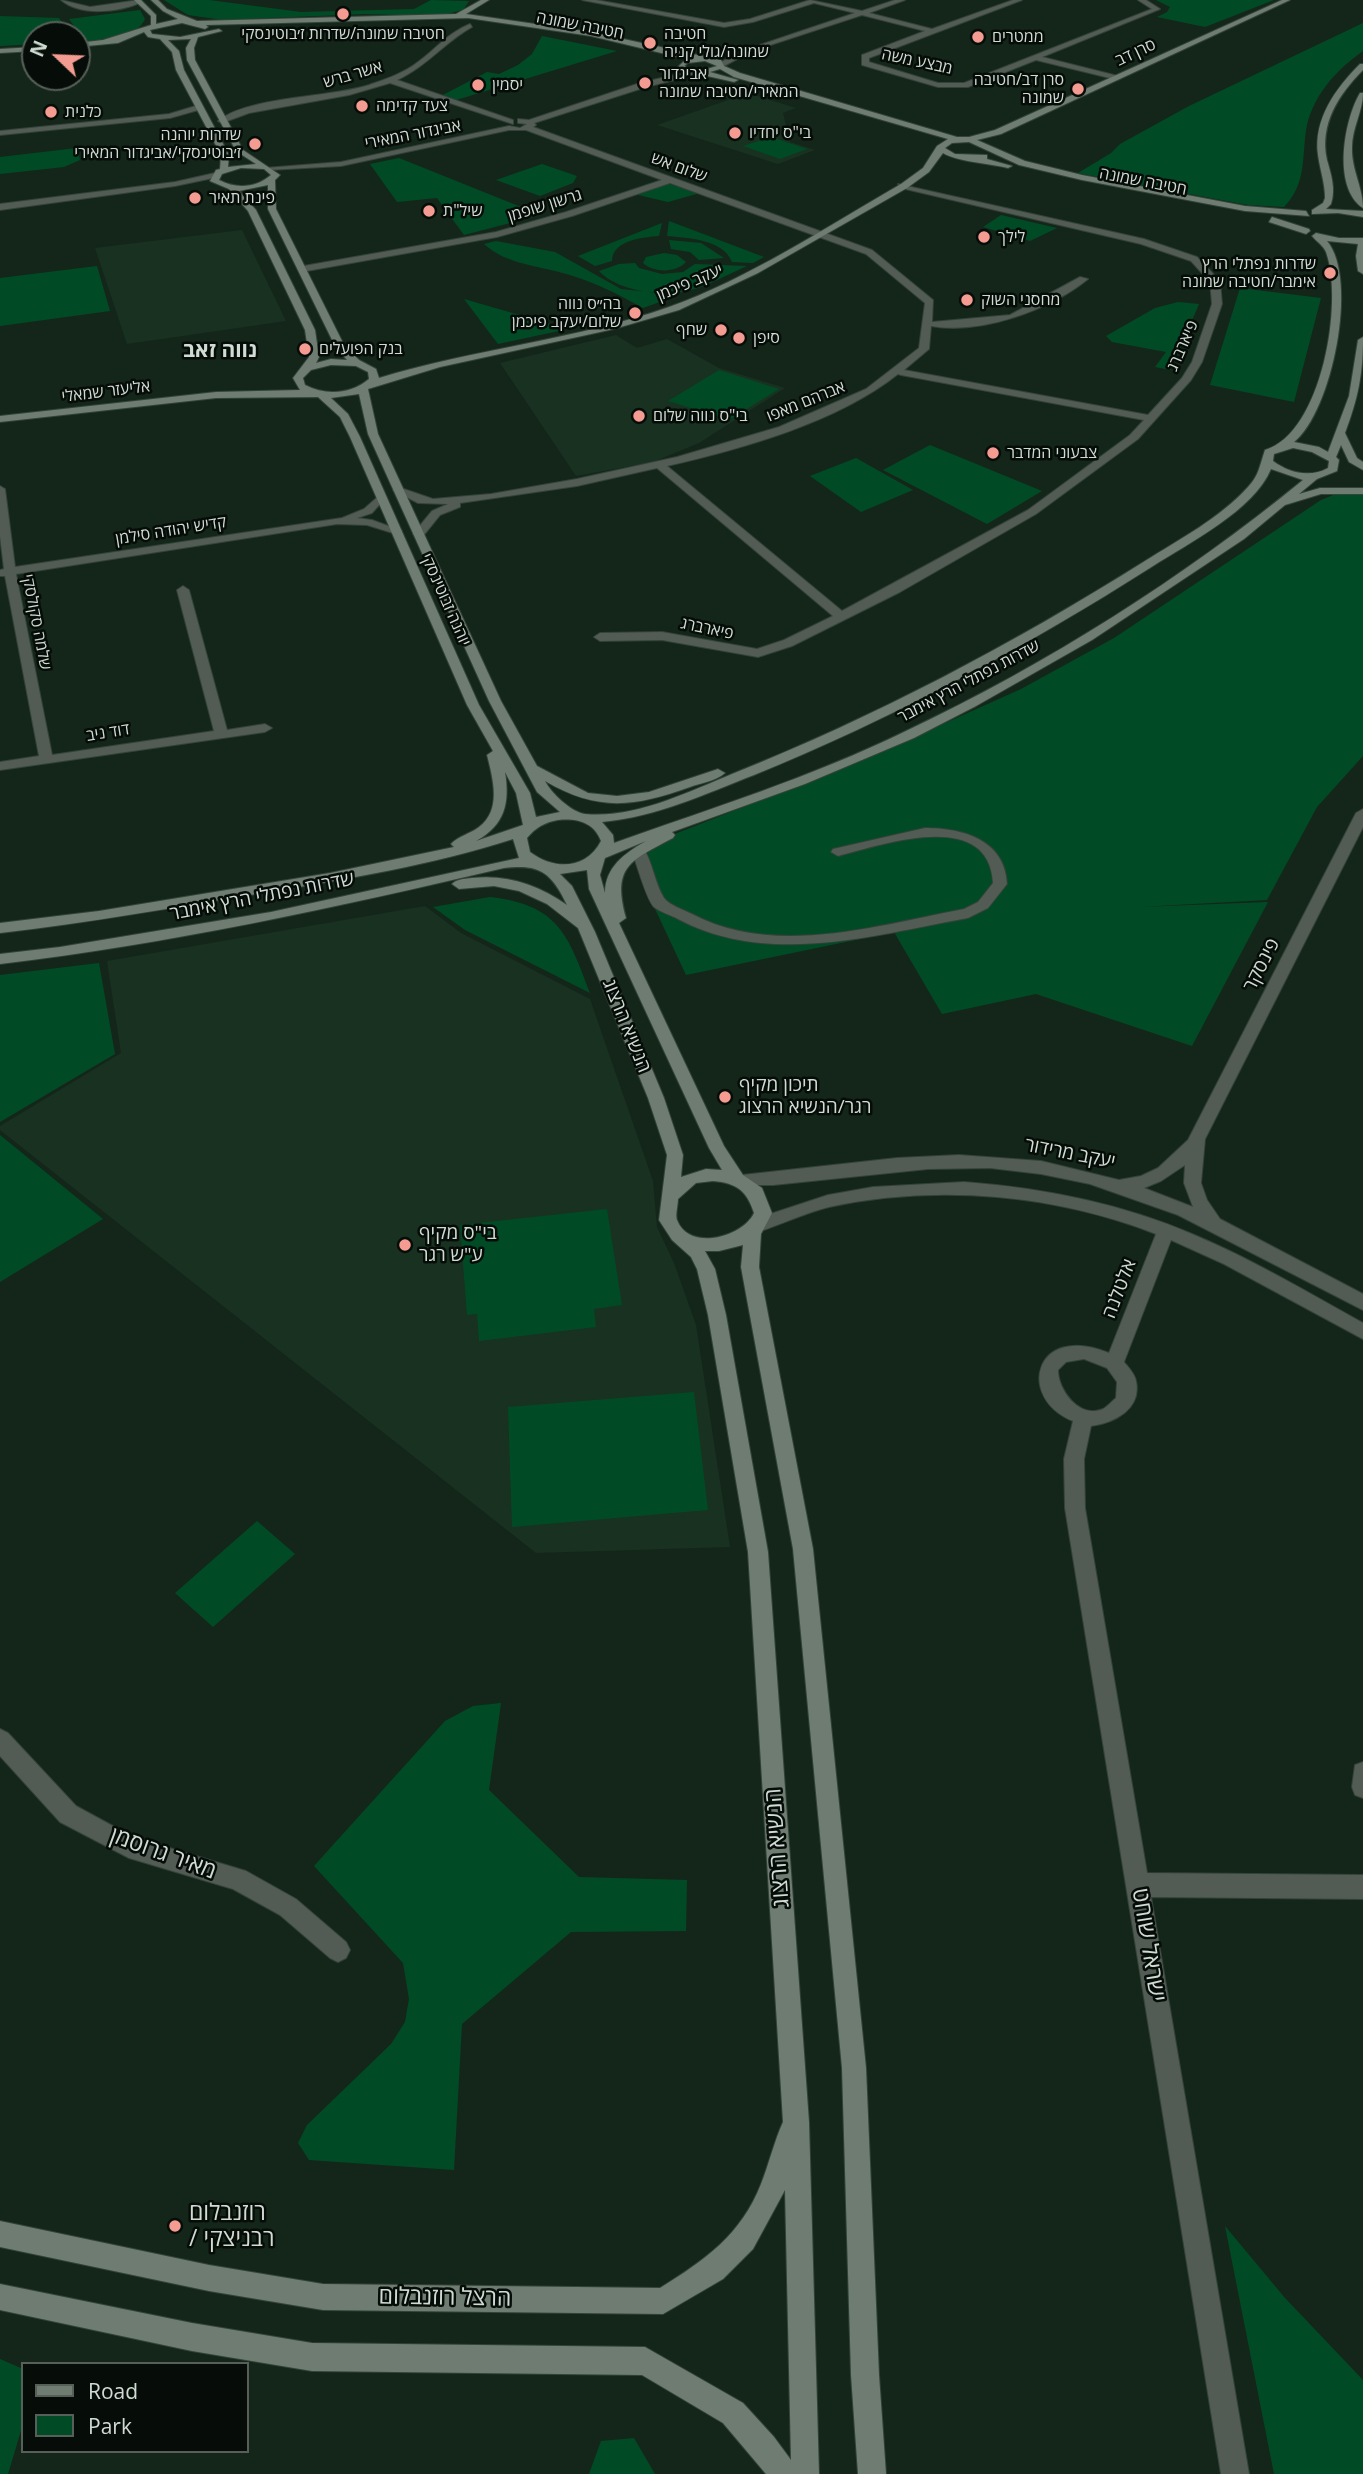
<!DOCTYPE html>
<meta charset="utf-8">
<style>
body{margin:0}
#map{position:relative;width:1363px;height:2474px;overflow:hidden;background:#14261a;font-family:"Open Sans",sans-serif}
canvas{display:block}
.legend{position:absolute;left:21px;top:2362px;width:228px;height:91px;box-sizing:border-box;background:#060d08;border:2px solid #575f59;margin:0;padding:9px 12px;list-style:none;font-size:21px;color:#d0dbd3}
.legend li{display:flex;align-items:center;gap:14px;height:35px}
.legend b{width:35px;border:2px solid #575f59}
.north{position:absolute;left:21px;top:21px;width:70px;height:70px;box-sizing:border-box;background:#060d08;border:2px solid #575f59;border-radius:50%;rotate:293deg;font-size:19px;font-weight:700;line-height:28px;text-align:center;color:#d0dbd3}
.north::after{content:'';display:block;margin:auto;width:24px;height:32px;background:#f59c92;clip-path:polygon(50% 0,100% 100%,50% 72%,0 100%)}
</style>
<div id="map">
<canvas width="1363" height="2474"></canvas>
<ul class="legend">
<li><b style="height:9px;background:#6f7c72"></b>Road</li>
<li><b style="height:19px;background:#004b25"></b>Park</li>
</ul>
<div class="north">N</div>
</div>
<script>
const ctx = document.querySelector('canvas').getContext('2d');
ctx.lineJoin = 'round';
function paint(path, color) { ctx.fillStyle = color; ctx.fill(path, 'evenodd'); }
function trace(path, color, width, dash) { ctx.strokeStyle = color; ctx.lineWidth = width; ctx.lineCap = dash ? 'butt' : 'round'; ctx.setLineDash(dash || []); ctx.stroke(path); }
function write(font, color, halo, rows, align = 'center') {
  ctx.font = font + ' "Open Sans","Noto Sans Hebrew",sans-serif'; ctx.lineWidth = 5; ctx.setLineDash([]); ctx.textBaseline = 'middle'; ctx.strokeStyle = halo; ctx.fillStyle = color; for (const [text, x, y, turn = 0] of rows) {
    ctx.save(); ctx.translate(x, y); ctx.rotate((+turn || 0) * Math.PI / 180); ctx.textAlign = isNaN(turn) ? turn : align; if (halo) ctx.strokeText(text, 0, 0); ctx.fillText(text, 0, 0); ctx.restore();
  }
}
const built = new Path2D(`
 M748,93L796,108L783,113L790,142L815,150L778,164L657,125Z
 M242,230L286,321L127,344L95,248Z
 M616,335L637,348L667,339L719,368L785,388L699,443L653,462L576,476L500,363Z
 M425,906L461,933L590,999L653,1181L657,1227L674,1263L696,1325L730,1547L536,1553L0,1130V1126L121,1053L107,961Z`);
const green = new Path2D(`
 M164,0H209L301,12L414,9L431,0L469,1L463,10L438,16L364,14L223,20L188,15Z
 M1156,0H1274L1205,27L1157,17L1167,12L1170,7Z
 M140,10L145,19C137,38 105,40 86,42L69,19Z
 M0,16L59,18L71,35H35V44L0,46Z
 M1363,23V51C1336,70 1312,96 1306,130C1302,160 1306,184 1284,207L1248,205L1078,173L1111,153L1120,144L1189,106Z
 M542,36L617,51L453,101L439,97L487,72L499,74L518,65L532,54Z
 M771,137L807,149L780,159L743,146Z
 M77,148L80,160L64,167L0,174V157Z
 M399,158L541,215L464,235L437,198L397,202L370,164Z
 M542,164L577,176L573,183L540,196L496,180Z
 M669,184L700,193L668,202L634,194Z
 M1001,215L1057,228L1030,241L983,227Z
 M669,221L764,257L753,263L732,262C723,239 688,238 667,236Z
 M662,223L659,236C644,237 612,240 612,261L595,266L578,256Z
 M669,240L701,243L724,258L699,260L690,252L671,249Z
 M496,241L555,252L621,289L679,295L643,308C616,293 588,279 559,272C532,265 505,263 484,244Z
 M664,253L677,255L686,262C676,273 654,273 643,263L646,257Z
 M635,263L639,268L662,274L683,272L695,264L747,266C728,274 707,287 687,291C662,297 617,291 599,271L619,264Z
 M97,266L110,311L0,326V278Z
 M1240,288L1321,298L1294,402L1210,385Z
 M464,299L568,329L498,344Z
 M1178,302L1199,304L1171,370L1155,367L1166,352L1112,342L1106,336L1155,308Z
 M719,370L779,389L729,420L668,401Z
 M930,445L1042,491L987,524L883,470Z
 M856,458L913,490L861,512L810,476Z
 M1348,489H1363V756L1317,807L1267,900L1139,907L1268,902L1192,1046L1036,994L942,1014L894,932L686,975L641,879L638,867L651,848L667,837L856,763L1021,689L1114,638L1321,500Z
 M490,897C559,905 568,935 590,993L465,930L433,907Z
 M99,963L115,1054L0,1122V975Z
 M0,1135L103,1219L0,1282Z
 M607,1209L622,1305L594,1309L596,1327L479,1341L477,1314L467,1315L460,1225Z
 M694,1392L708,1510L512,1527L508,1407Z
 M257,1521L295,1554L213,1627L175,1593Z
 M501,1703L489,1790L579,1877L687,1880L686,1931L571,1932L462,2024L454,2170L309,2160L298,2143L307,2125L391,2044L405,2022L409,1999L403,1963L314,1866L445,1721L473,1706Z
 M1225,2226L1285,2298L1363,2380V2474H1274Z
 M0,2359L23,2369V2424L8,2474H0Z
 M634,2438L655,2474H589L601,2441Z`);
const street = new Path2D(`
 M61,0L90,7L139,0L142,2C120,12 81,17 61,0Z
 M582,0H596L724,23L750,19L810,0L862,11L895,0H905L869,13L932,29L1013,0H1022L869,58V62L938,83H964L1152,9L1138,0H1146L1160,9L1042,57L1118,76V80L1036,60L968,87H938L862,65V55L925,31L862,15L752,51L724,66L717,64L748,49L855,13L814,3L753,22L724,27Z
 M470,24L472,27C445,42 426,67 397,80L513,120V124L390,83L349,95L249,113L222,123L218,121C249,96 329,98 369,85C386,79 404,73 418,62C436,49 449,32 470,24Z
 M696,70L699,74L646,87L534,123L536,125L533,127L872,250L933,300L932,322L1010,315L1080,277L1088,279C1050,310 980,335 931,326L929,349L904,370L1148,415L1182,378L1192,362L1212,304L1210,282L1191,261L1141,244L901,188L898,184L1144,239L1197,257L1220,281L1222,304L1202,362L1191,380L1138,439L1036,514L900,592L792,646L758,657L662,640L600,641L594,637L600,633L662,632L757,649L784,640L833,616L657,468L577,486L460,503V507L440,515L423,536L419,537L413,534L432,511L448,504L418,503L393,490L398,487L433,499L491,494L577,479L677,457L779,427L866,389L919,348L925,303L866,254L670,183L572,216L497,237L301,272L298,267L496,232L566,212L662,180L526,130H509L341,166L269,170L265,168L341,162L509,126L520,128L527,124L518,123V119L529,120L640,83ZM898,374L901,375L1144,420L1130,435L1028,510L842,611L667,466C742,449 838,422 898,374Z
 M199,105L202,109L170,118L0,135V131L169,114Z
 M215,173L218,177L175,186L0,210V204L175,182Z
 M0,486L5,489L15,567L342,518L364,509L381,494L386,497L372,513L357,518L372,520L402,531L396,534L367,525L337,524L16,574L52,755L214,731L177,590L183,586L189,590L227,730L265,724L272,728L265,732L0,770V762L39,756L5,576H0V570L4,569L0,536Z
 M1363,809V827L1205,1139L1201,1183L1207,1200L1220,1219L1363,1294V1310L1178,1215L1090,1184L1041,1174L990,1168L928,1169L773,1185H736L733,1181L736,1177L742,1175L897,1158L959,1155L1041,1161L1119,1180L1141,1176L1158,1168L1188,1140L1356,813ZM1185,1165L1184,1183L1193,1207L1144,1188L1161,1181Z
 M925,828C963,828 1005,840 1007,884L988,908L968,918C874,935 768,967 678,919C671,915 660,912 654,907C646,899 637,864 632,852L639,848L644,849C653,864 655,884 664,898C669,905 684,910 692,914C774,958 879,925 964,909L978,902L993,883C989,807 881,845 838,856L831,852L833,849Z
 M964,1182C1043,1188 1120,1203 1192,1234C1252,1259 1307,1292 1363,1323V1339L1224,1264L1171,1240L1124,1362C1128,1367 1135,1374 1136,1381C1142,1409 1114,1423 1091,1426L1084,1459L1085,1508L1147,1873L1363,1875V1899L1151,1897L1249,2474H1221L1065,1508L1064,1459L1073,1421C1016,1398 1034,1322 1109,1353L1156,1234C1053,1194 937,1184 829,1207C805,1213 782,1224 758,1232L749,1225L752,1220L828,1195L873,1187ZM1084,1359L1107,1368L1117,1382L1116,1398C1112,1401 1107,1407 1103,1409C1079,1419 1058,1390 1058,1370L1066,1362Z
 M0,1729L8,1733L76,1806L133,1837L246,1871L296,1899L346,1942L350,1950L346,1958L338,1962L330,1958L280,1915L233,1889L129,1858L60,1822L0,1756Z
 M1363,1762V1798L1355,1795L1352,1787L1355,1765Z`);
const secondary = new Path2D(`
 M134,0H141L156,15V24L178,19L163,11L151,0H158L167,9L197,21L456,14L481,0H489L466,14L591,32L721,60L724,66L740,73L957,137H969L995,130L1282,0H1290L1001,134L977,140L1025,161L1082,175L1245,206L1306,211L1309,216L1245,211L1082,180L1019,165L969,142L952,143L945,148L955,154L987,155V159L1012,166L1008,168C991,164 955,161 943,153L929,172L907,188L758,273L679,310L614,329L440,367L368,389L378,434L501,701L537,766L588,793L617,796L649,792L718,769L725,773C716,781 701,783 690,787C634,807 598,812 545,781C551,793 571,812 585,814C634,819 688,792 732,774C877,716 1013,644 1145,561C1180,539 1220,518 1248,487C1259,476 1260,464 1265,450C1322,433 1344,302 1326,252C1323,245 1316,241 1312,236L1316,233L1339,238H1363V274L1358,271L1356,256L1358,244L1327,241C1359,279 1332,412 1294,442L1319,447L1328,452L1349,396L1358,340L1363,337C1363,375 1358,398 1345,433L1357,458L1363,462V470L1349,462L1341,445L1336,457L1339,460L1337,471L1317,479L1299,494L1320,488H1363V494H1321L1285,505L1244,539L1092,640L976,706L914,738L805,784L672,832L675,835L673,838C630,861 612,866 626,918L619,923L724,1146L743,1175L762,1188L772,1213L761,1234L759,1267L813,1549L866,2068L879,2375L886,2474H858L851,2375L842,2068L793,1549L741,1267L743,1245L719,1251H705L715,1269L726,1315L768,1552L809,2122L819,2474H766L723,2423L642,2375L312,2371L192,2351L0,2310V2284L192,2323L312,2343L645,2347L743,2403L774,2437L791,2460L785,2190L753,2249L723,2279L663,2314L323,2310L209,2291L0,2247V2221L209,2265L323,2284L660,2288C705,2260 741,2235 761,2184C769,2164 774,2142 783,2122L748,1552L708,1315L697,1269L691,1257L672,1240L659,1220L667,1155L648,1098L578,928L547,904L519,891L494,886L459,889L452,884C457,879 464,879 472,878C507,874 539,885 567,905C551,872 540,864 504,868C337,907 170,944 0,964V954L60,947L271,912L519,858L513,839C432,865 348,879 263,893C176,907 88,923 0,933V923L99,911L330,873L454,847L451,844C458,836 470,834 479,827C502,810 493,779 487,755L493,751L467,705L350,437L340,417L318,397L216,398L0,422V416L216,392L300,390L293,378L309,357L305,330L248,211L229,189L210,181L216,170L220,169L221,155L176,70L172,52L160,39L148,37L144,32L118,43L77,47V43L103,40L151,25V16ZM468,18L591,36L686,59L676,69L734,82L738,80L710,72L720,69L734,77L948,139L937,146L923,168L901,184C828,226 748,279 669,307C575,340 474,349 379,378L376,369L359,360L344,345L276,209L275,180L280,175L243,150L195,60L194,48L198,37L222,31L219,29L180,37L152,34L150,30L182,23L205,29L208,27L206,25ZM191,39L186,48L187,60L236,151L256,164L228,167L229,155L184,70L179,51L168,40ZM705,61L717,66L700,71L684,66L688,63ZM241,168L264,169L271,175C256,188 236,189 219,180L222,174ZM268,185V209L335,346L347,360L331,359L316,363L319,357L315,330L256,210L239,191ZM331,365L356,366L368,372L369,379C351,394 326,396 305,385L303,378L311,370ZM359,394L368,434L489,701L537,792L560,812L536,817L530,793L479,705L360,437L348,414L331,398ZM1293,448L1312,452L1329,461L1328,468C1310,478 1289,473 1273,461L1274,454ZM1271,469L1303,480C1182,579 1047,664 906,731C812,777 712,808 614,843L613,835L602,822C656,817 705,794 754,775C894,718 1026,647 1153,566C1189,543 1254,510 1271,469ZM505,772L516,793L523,825L476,841C505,825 510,803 505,772ZM558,820C576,818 594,822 601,841C586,870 554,870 530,852L527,838C535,828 545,822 558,820ZM646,841C625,853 605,867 605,893L600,875L605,858ZM587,870L589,889L709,1148L722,1170L706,1169L681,1177L683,1155L664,1098L595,932L572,886L560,874ZM713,1181C737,1183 747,1191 754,1213C743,1237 689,1252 677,1220C675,1215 678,1205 678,1199L696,1183Z
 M35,47V51L0,53V49Z
 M1360,64H1363V70C1339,94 1319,124 1327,160C1331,174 1336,189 1331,204L1326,209L1363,211V217L1338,213L1312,214V210L1323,203L1325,198C1325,183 1320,170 1318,155C1313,119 1336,88 1360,64Z
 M1360,93H1363C1363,111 1352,128 1352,147C1351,169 1363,187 1363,208C1332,187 1344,120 1360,93Z
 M1272,217L1309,229L1310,231L1306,234L1269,222Z`);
const markers = [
 [343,14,7,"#f59c92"],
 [978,37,7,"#f59c92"],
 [650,43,7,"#f59c92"],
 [645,83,7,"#f59c92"],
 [478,85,7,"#f59c92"],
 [1078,89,7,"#f59c92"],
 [362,106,7,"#f59c92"],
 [51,112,7,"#f59c92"],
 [735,133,7,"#f59c92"],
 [255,144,7,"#f59c92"],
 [195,198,7,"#f59c92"],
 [429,211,7,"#f59c92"],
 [984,237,7,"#f59c92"],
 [1330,273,7,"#f59c92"],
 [967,300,7,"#f59c92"],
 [635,313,7,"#f59c92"],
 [721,330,7,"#f59c92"],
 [739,338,7,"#f59c92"],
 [305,349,7,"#f59c92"],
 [639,416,7,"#f59c92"],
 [993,453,7,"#f59c92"],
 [725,1097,7,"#f59c92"],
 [405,1245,7,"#f59c92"],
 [175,2226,7,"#f59c92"]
];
const farStreetnames = [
 ["חטיבה שמונה",580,26,11],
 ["סרן דב",1136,53,-25],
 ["מבצע משה",917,62,12],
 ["אשר ברש",353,75,-16],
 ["אביגדור המאירי",413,135,-11],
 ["שלום אש",679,168,20],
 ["חטיבה שמונה",1143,182,11],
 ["גרשון שופמן",545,206,-17],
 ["יעקב פיכמן",690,283,-23],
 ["פיארברג",1183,346,-66],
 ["אליעזר שמאלי",106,392,-7],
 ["אברהם מאפו",806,402,-22],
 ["קדיש יהודה סילמן",171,531,-9],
 ["יוהנה זבוטינסקי",445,600,66],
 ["שלמה סקולסקי",36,622,79],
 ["פיארברג",707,629,12],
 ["שדרות נפתלי הרץ אימבר",969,682,-28],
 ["דוד ניב",108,733,-9]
];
const farPoinames = [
 ["חטיבה שמונה/שדרות ז׳בוטינסקי",343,34,"center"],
 ["חטיבה",664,34],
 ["שמונה/גולי קניה",664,52],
 ["ממטרים",992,37],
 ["אביגדור",659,74],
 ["המאירי/חטיבה שמונה",659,92],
 ["סרן דב/חטיבה",1064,80,"right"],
 ["שמונה",1064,98,"right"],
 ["יסמין",492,85],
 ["צעד קדימה",376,106],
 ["כלנית",65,112],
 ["בי\"ס יחדיו",749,133],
 ["שדרות יוהנה",241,135,"right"],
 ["ז׳בוטינסקי/אביגדור המאירי",241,153,"right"],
 ["פינת תאיר",209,198],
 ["שיל\"ת",443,211],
 ["לילך",998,237],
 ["שדרות נפתלי הרץ",1316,264,"right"],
 ["אימבר/חטיבה שמונה",1316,282,"right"],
 ["מחסני השוק",981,300],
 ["בה״ס נווה",621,304,"right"],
 ["שלום/יעקב פיכמן",621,322,"right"],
 ["שחף",707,330,"right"],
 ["סיפן",753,338],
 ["בנק הפועלים",319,349],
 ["בי\"ס נווה שלום",653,416],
 ["צבעוני המדבר",1007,453]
];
const streetNames = [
 ["שדרות נפתלי הרץ אימבר",262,897,-11],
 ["פינסקר",1262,965,-63],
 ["הנשיא הרצוג",626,1026,68],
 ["יעקב מרידור",1070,1154,11],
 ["אלטלנה",1120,1289,-69]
];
const poiNames = [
 ["תיכון מקיף",739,1086],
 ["רגר/הנשיא הרצוג",739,1108],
 ["בי\"ס מקיף",419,1234],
 ["ע\"ש רגר",419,1256]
];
const farDistrictnames = [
 ["נווה זאב",220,351]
];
const nearStreetnames = [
 ["הנשיא הרצוג",778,1848,-94],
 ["מאיר גרוסמן",163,1854,20],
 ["ישראל שוחט",1148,1945,81],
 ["הרצל רוזנבלום",445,2298,1]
];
const nearPoinames = [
 ["רוזנבלום",189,2213],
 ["/ רבניצקי",189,2239]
];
paint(built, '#193120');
paint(green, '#004b25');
trace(street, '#324338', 2);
trace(secondary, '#324338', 2);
paint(street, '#535b55');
paint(secondary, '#6f7c72');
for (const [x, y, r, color] of markers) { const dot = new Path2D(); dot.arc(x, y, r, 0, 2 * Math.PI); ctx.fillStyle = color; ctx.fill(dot); trace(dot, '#060d08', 2.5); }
write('16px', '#d0dbd3', '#060d08', farStreetnames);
write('16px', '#d0dbd3', '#060d08', farPoinames, 'left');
write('19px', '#d0dbd3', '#060d08', streetNames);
write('19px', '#d0dbd3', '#060d08', poiNames, 'left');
write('bold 21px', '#d0dbd3', '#060d08', farDistrictnames);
write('23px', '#d0dbd3', '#060d08', nearStreetnames);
write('23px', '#d0dbd3', '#060d08', nearPoinames, 'left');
</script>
